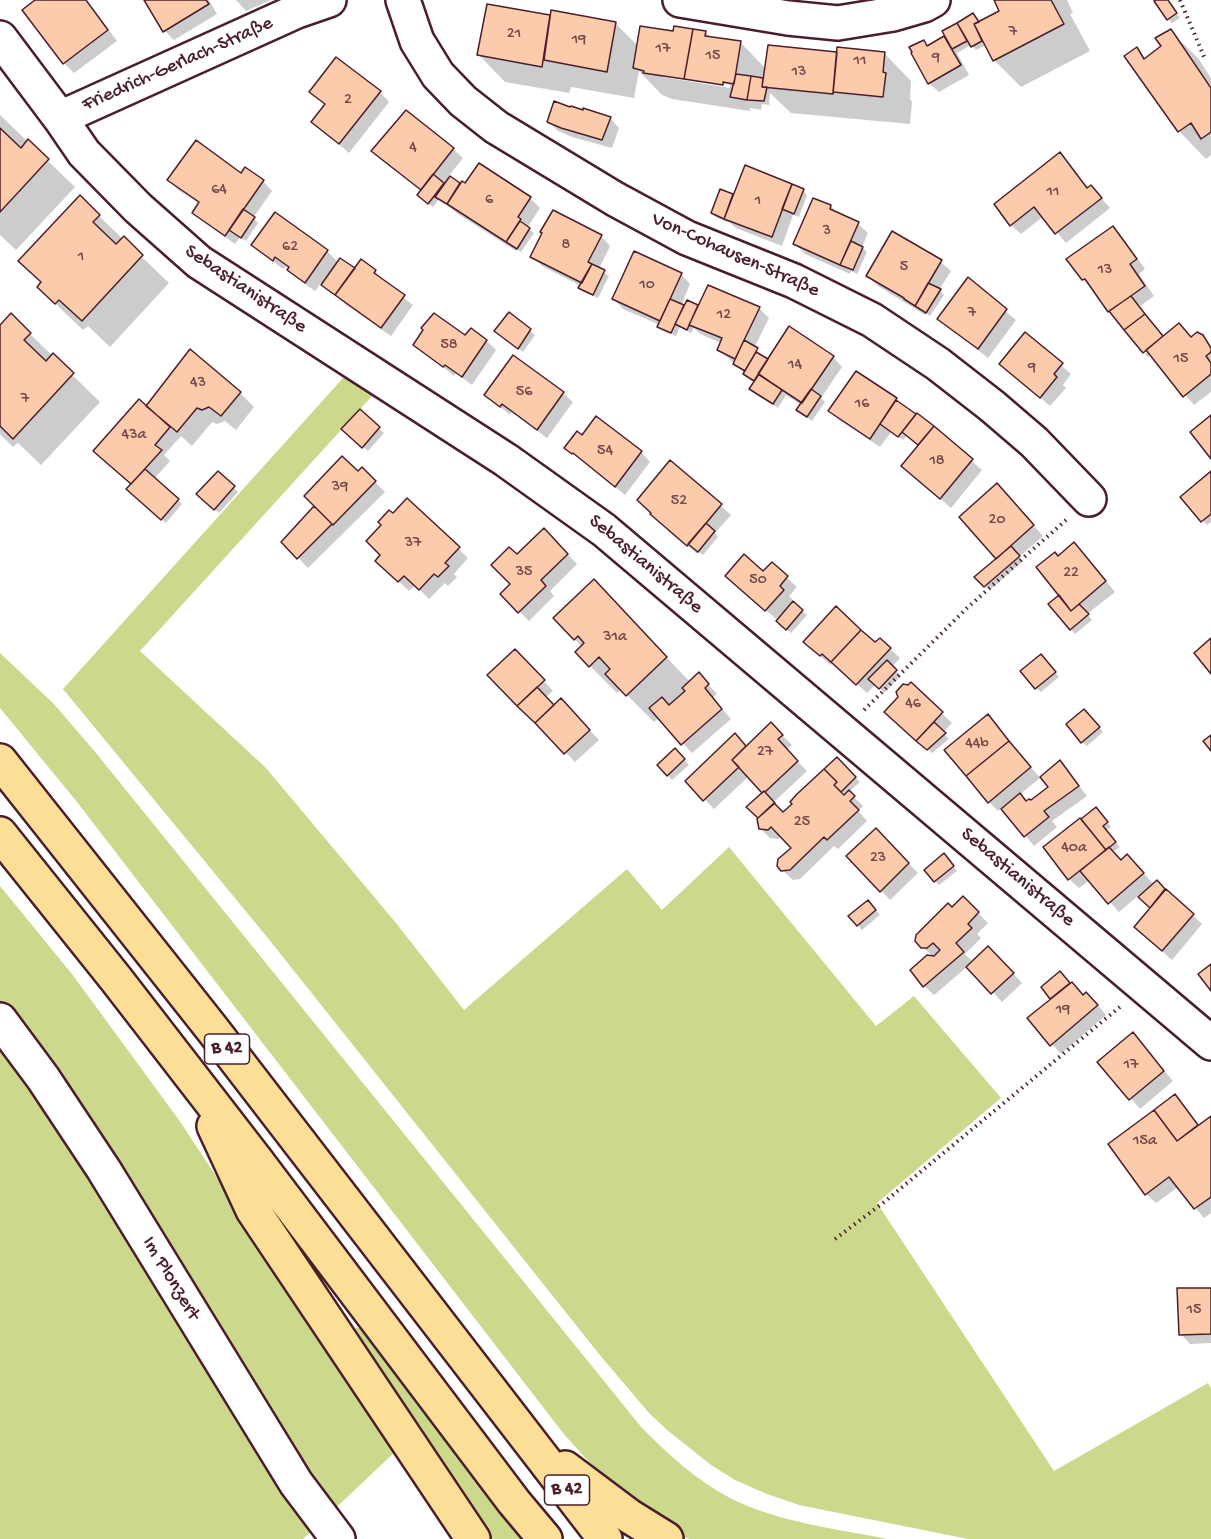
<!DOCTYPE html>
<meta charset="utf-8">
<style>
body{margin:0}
canvas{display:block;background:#fff}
</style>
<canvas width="1211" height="1539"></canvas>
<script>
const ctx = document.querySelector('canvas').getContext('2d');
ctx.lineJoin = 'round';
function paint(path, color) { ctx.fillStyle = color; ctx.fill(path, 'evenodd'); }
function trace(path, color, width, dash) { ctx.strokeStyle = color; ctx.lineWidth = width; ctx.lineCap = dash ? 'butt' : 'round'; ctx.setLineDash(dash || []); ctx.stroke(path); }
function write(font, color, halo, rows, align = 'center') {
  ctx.font = font + ' "Gochi Hand",sans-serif'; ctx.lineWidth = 6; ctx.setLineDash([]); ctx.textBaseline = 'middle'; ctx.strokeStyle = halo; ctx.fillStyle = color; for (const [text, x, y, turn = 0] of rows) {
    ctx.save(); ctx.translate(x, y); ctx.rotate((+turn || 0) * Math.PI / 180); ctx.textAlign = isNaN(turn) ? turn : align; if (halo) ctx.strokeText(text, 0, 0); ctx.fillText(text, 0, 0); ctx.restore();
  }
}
const green = new Path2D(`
 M344,377L372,396L140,651L266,768L396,923L464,1010L627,869L662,910L729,847L876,1026L914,996L1001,1098L877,1203L1054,1471L1208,1383L1211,1388V1539H968L799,1505L767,1494L735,1480L711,1465L667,1430L649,1413L599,1354L267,937L63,689Z
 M0,653L54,704L96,753L642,1428C669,1455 697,1481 732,1499C779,1522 836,1529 888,1539H689L673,1532L605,1480L563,1433L77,802L0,708Z
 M0,886L72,974L179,1120L397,1450L303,1539H0Z
 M356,1328H364L527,1539H491L354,1332Z`);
const shadow = new Path2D(`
 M37,0H86L117,41L74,73L64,63L24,10Z
 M146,0H209L217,14L174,40L165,31Z
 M236,0H271L246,11Z
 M995,0H1067L1073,13L1070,14L1090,51L1021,87L994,60L986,45L976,50L971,45L957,53L969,75L939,92L929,83L923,41L928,46L944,38L949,43L944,31L973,15L980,23L1001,12Z
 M1159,0H1167L1180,18L1172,23L1168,19Z
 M488,5L551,17L615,23L638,46L675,33L705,32L712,38L740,42L766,69L838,54L884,53L911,81L910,99L912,102L910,124L791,113L770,93L769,105L762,104L761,110L750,108V111L672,99L662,95L639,71L634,98L571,87L569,93L505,82L478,54ZM663,74L730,85V88L663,77Z
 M1170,31L1198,58L1211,78V155L1206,159L1179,131L1126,57L1136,49L1146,59L1163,46Z
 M311,92H380L389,102L349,153L313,122L326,105Z
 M570,109L610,118L619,128L612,148L572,137L558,131L548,121Z
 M0,115L75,187L16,250L0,235Z
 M453,149L463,158L448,177L461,185L530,198L540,208L527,228L534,233L521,252L517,249L516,251L458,214L439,199L433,207L423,199L422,191L383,160Z
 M1060,154L1089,189L1091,187L1110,208L1066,243L1044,216L1021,234L1011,225Z
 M241,175L263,181L272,191L253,218L258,223L246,241L240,237L235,244L204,222L194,213L200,204L178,190L168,180Z
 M803,190L807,195L799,217L793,215L782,246L736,228L730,223L717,218L712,213L732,195L734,197Z
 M831,206L839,215L858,224L868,233L862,247L867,252L857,274L851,271L850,274L805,254L795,244Z
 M276,214L327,251L338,262L355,270L375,271L384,282L413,305L391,336L346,305L321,283L315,291L298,279L289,269L286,266L283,269L253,245Z
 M99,216L169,283L110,347L88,326L83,330L66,314L39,287L42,283L20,261Z
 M1113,228L1122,237L1145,269L1139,274L1154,296L1139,307L1164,338H1192L1206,341L1211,346V392L1194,405L1151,354L1148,357L1145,354L1149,350L1083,279Z
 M893,233L941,262L951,271L939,290L944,295L930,316L926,313L925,315L878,286L868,276Z
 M601,236L610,246L599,269L609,276L598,298L584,292L580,288L581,286L542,266L532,256Z
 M681,274L690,284L681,306L685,307L687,302L699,307L759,308L769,318L754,348L761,354L760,356L768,361L833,357L842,367L821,398L825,402L812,421L802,414L801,405L786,395L778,408L755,393L751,388L755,382L718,349L721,343L700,334L694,328L691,333L680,327L676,336L664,331L660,325L623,309L614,299Z
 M968,280L1016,320L988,358L939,319Z
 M509,314L535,335L523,352L501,335Z
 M0,327L30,334L100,402L41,465L18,443L13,447L0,434Z
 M1025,334L1071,374L1063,385L1066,388L1050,406L1011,373Z
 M465,338L487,341L496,350L472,385L456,373L454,376L415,344Z
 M856,373L916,414L982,470L951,508L903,466L920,446L907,436L903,440L891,432L880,447L839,420L830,410Z
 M240,393L254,407L236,430L225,421L217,424L212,422L192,446L181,436L164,455L170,461L154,479L182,504L166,523L133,494L146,408Z
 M563,393L573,402L547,438L512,412L510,415L486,395Z
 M360,411L384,433L368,451L348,434Z
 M582,437L641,452L650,462L625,495L566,448Z
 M671,462L731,515L715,533L718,537L703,555L699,552L697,554L652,514Z
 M362,469L385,492L308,568L283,542Z
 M218,473L238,492L219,513L202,499Z
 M1211,473V522L1207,525L1182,497Z
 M1006,494L1043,536L1019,557L1023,561L990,590L976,577L998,559Z
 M407,500L468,558L454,574L457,577L448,586L445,583L429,599L415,585L409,591L387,570L382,555L393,516Z
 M544,530L577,564L550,591L554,596L529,621L502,594L512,584L517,556Z
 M1083,554L1115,592L1087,614L1092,620L1075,634L1050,604L1061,595L1058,558Z
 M772,564L797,587L789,596L793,600L791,602L807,615L791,633L782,625L785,613L783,612L776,619L737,585L764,573Z
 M594,581L690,682L708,684L717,694L713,698L731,719L692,753L659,718L654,722L621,689L617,693L590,666L582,647L555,618Z
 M880,640L900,658L892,667L901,676L884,693L876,684L867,693L833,662L830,665L815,651L875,644Z
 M515,651L553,691L545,698L554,707L571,710L599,740L575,762L539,725Z
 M1045,661L1059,677L1041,692L1036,688Z
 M911,684L952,723L943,733L949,739L932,753L896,722Z
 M1089,715L1103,732L1087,746L1082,742Z
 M988,716L1040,778L1019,795L1027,802H1030L1051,787L1060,762L1087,796L1052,821L1057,827L1034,846L1002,808L998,811L989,802Z
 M771,724L792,745L786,750L807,771L775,801L774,800L772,802L783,814L837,759L860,782L849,792L863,806L858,811L867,821L838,849L834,846L800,879L793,880L778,866L793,848L781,836L778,839L770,838L760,828V818L749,807L764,793L749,776L714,809L687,781L735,736L747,748ZM840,789L848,797H844L839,790Z
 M675,750L689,765L672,780L659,766Z
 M1096,809L1111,827L1106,831L1120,847L1113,852L1121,861L1137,865L1154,885L1157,882L1202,924L1172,960L1145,936L1151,908L1139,895L1119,912L1090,880L1079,888L1069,879L1081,821Z
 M876,830L918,873L890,900L848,856Z
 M948,860L957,871L939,885L935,881Z
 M963,898L988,923L977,934L981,938L965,954L973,962L998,957L1022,983L1002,1002L968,966L934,995L924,986L933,957L917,941Z
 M868,902L880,915L862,930L850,916Z
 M1064,978L1084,996L1096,1003L1106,1015L1061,1054L1029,1018L1053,999L1043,988Z
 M1142,1044L1173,1081L1140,1109L1100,1062Z
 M1180,1101L1199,1127L1211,1117V1213L1204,1218L1178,1187L1156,1203L1146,1194Z
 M1211,1289V1343L1190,1344L1181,1334Z`);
const building = new Path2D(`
 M35,0H86L108,30L63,64L22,10Z
 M144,0H206L209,4L163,32Z
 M994,0H1051L1064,24L993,61L974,24L999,11Z
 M1156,0H1168L1177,13L1167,20L1154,1Z
 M487,4L550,15L542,67L477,55Z
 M551,10L616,22L607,72L544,60Z
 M973,13L979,22L974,24L982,41L971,47L957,23Z
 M957,23L967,41L952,49L942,31Z
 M640,26L673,31L674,26L693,29L684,79L643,73L644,71L633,68Z
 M693,29L706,31L705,36L741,41L734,84L723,82V85L684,79Z
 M1171,29L1211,88V132L1201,139L1191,123L1178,132L1124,56L1137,47L1144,59L1161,46L1155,38Z
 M944,36L961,65L928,84L911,53L912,52L909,47L924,40L927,46Z
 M768,45L837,52L833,94L762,87Z
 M837,47L885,52L883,72L886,73L883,97L833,92Z
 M336,57L381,91L339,144L311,122L325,104L309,92Z
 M736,74L751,76L747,100L730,97Z
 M751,76L763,78L762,87H767L764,101L747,100Z
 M554,101L570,107L571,106L583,110V108L611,117L602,140L561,128L547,122Z
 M406,110L454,148L421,190L371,151Z
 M0,128L21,148L28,139L49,159L0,212Z
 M196,140L241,173L245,167L264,180L225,236L192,213L199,202L167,180Z
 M1060,152L1087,188L1091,185L1102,198L1055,234L1034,207L1010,226L994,204Z
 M479,163L531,197L518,217L521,219L506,242L447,204L462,181L465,183Z
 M745,165L792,184L772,237L724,219Z
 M433,174L444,183L428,204L417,195Z
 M450,176L460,183L447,204L435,197Z
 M792,184L804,189L794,214L782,209Z
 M720,189L733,194L724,219L711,213Z
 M80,195L100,215L93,222L116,244L124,236L143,255L82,321L59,300L55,304L37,287L41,282L18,261Z
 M813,198L831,205L830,209L859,222L840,265L793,244Z
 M243,209L255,217L241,238L229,230Z
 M553,210L602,235L588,262L592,264L582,283L530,257L542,233L540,232Z
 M275,212L328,250L305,283L287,270L289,267L275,257L273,261L251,245Z
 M520,221L530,228L517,249L506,242Z
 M1113,226L1137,259L1130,264L1145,286L1108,312L1085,279L1082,280L1066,259Z
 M892,231L942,260L915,306L904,299V298L866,276Z
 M851,241L863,247L853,270L840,265Z
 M634,251L682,273L660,321L612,299Z
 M340,258L355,268L335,295L321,285Z
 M361,259L376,270L374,273L405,295L381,328L335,295Z
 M592,264L605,270L593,295L578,288Z
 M968,277L1007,309L978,349L937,319Z
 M928,283L941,289L926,313L915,306Z
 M708,285L760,307L735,359L717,350L722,338L689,325Z
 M1131,296L1145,314L1124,330L1109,311Z
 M670,299L684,305L671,333L657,327Z
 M687,300L698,305L687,330L675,324Z
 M509,312L531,329L518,349L494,331Z
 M11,313L31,333L24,340L46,361L53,353L74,373L13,439L0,426V325Z
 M434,313L465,335L471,328L487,340L462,377L445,365L443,367L413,345L423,330L421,328Z
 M1145,314L1163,336L1143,353L1124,330Z
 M1179,323L1191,337L1197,332L1203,335L1211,348V352L1206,356L1211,363V374L1183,397L1146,350Z
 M789,326L834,356L802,403L758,374Z
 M1025,332L1063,363L1054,374L1057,377L1040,398L999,364Z
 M744,340L758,348L745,371L733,364Z
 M190,349L241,392L221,416L209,407L202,410L197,408L177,432L146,406Z
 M756,352L768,359L754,381L743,374Z
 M513,355L564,392L537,430L502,404L500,407L484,395Z
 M856,371L897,398L870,439L828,411Z
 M759,374L782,390L773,404L749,389Z
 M811,389L821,396L807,417L796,410Z
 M139,399L170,427L155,445L162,450L131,484L93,451Z
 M896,400L916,414L898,437L880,424Z
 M360,409L380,427L362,448L341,429Z
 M917,413L934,426L918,445L902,432Z
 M1211,415V459L1190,432Z
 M596,416L642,451L615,487L573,453L572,454L564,448L577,431L582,435Z
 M934,426L973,459L940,499L901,466Z
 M342,456L358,471L362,467L376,481L333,525L304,496Z
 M670,460L722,504L687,546L650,514L651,513L637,500Z
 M145,469L179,499L161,520L126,489Z
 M218,471L235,486L214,510L196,494Z
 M1211,471V514L1201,522L1180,497Z
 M997,483L1034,525L996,559L959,517Z
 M407,498L460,547L445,563L449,566L438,577L434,574L419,590L404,576L398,582L375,561L380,555L366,541L381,525L378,522L389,510L393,513Z
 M314,506L332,524L297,559L281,542Z
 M706,523L715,531L698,552L688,544Z
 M544,528L568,554L541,580L546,586L518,613L500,594L510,584L491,565L509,547L517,554Z
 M1074,542L1106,581L1071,611L1036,567L1055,552L1058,556Z
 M1011,546L1020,556L984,587L974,577Z
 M744,554L763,571L772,562L788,576L780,586L784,590L765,611L725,576Z
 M594,579L667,657L626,696L605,674L610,669L599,657L589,667L575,652L584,643L578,636L574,640L553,618Z
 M1059,595L1071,611L1079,604L1089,614L1070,630L1048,604Z
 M793,601L803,610L786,630L776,621Z
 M836,606L861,630L831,662L822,654L820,656L803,642Z
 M861,630L875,642L880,638L891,648L856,685L831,662Z
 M1211,638V674L1194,653Z
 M515,649L545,680L517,706L487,675Z
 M1041,654L1056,672L1035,689L1020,671Z
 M887,660L897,670L879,689L868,679Z
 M699,672L709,684L705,688L722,709L681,745L649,708L662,697L669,705L685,691L682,688Z
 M911,682L943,712L916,741L884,712L898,697L896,692L903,684L908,685Z
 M537,687L554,705L535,723L517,706Z
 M561,698L590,730L564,754L535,723Z
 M1084,709L1100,727L1081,743L1066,724Z
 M988,714L1009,741L966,776L944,750Z
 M771,722L783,735L778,739L798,761L765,792L764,791L762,793L732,760Z
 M934,722L946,733L927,750L916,741Z
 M735,733L746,746L732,760L739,767L703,801L685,781Z
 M1211,735V751L1203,741Z
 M1009,741L1031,767L988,803L966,776Z
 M675,748L685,759L667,776L657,765Z
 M837,757L856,777L841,792L834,785L837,782L824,769Z
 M1060,760L1079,786L1044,811L1049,817L1024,837L1001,809L1020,793L1026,801L1029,799L1031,800L1048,787L1040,777Z
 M824,769L837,782L834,785L844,795L849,790L855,796L850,801L859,810L827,840L824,837L790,870L781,871L777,866L778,859L791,848L771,827L768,830L759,829L757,819L774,803L783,812L792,804L790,802L797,794Z
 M764,791L775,803L758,818L746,807Z
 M1096,807L1108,822L1103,826L1116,842L1106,850L1081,819Z
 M1080,818L1106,850L1068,880L1043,847Z
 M876,828L909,863L880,892L846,856Z
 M1109,847L1121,860L1127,854L1144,873L1108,904L1080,871Z
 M944,853L954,866L934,882L924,870Z
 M1157,880L1165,889L1150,908L1138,897Z
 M1166,889L1194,914L1162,951L1134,927Z
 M963,896L979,912L968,924L972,928L956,943L964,952L923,987L910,970L927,955L934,956L940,950L933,943L927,948H921L915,941L916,935L948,903L952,907Z
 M868,900L876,910L857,926L848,916Z
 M988,946L1014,973L991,994L966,967Z
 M1211,964V991L1198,974Z
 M1060,971L1070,983L1050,999L1041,987Z
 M1072,982L1083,995L1086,992L1098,1005L1050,1046L1027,1018Z
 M1133,1032L1164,1071L1129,1100L1097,1062Z
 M1175,1094L1198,1125L1177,1141L1154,1110Z
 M1154,1110L1177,1141L1211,1116V1197L1194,1209L1169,1177L1145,1195L1108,1144Z
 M1177,1288H1211V1334L1179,1335Z`);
const path = new Path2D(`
 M1180,0L1205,59
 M864,710L967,608L1066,520
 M835,1239L883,1203L1121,1006`);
const minor = new Path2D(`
 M403,0L417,41L438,75L463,101L496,127L615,199L687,238L794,281L872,320L938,364L992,406L1034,442L1089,499
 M680,0L788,18L838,23L893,14L924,5L933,0
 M0,38L60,118L84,153L138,208L199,262L506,460L604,530L1211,1043
 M60,118L297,11L329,0
 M0,1020L43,1078L104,1170L296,1483L338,1539`);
const highway = new Path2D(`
 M0,761L213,1030L605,1539
 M0,834L116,979L256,1160L514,1502L545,1539
 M214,1126L253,1210L473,1539
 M565,1468L629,1516L666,1539`);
const numberNames = [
 ["7",1013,33],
 ["21",514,35],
 ["19",579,41],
 ["17",663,50],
 ["15",713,57],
 ["9",936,59],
 ["11",860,62],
 ["13",799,73],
 ["2",348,101],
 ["4",413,149],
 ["64",219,191],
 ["11",1053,193],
 ["6",489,201],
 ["1",758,202],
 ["3",827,232],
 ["8",566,246],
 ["62",290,248],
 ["1",81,258],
 ["5",904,268],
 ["13",1105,271],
 ["10",647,286],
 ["7",972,314],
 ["12",724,316],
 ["58",449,346],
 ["15",1181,360],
 ["14",795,366],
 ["9",1032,369],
 ["43",198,384],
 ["56",524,393],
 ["7",25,400],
 ["16",862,405],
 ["43a",134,436],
 ["54",605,452],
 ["18",937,462],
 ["39",340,488],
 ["52",679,502],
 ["20",997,521],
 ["37",413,544],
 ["35",524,573],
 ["22",1071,574],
 ["50",758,581],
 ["31a",615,638],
 ["46",913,705],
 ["44b",977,745],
 ["27",765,753],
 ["25",802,823],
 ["40a",1074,849],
 ["23",878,859],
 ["19",1063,1011],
 ["17",1131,1066],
 ["15a",1145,1142],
 ["15",1194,1311]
];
const shields = [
 [227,1049,45],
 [567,1490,45]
];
const shieldNames = [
 ["B 42",227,1049],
 ["B 42",567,1490]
];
const streetNames = [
 ["Friedrich-Gerlach-Straße",178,65,-24],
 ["Von-Cohausen-Straße",735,256,24],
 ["Sebastianistraße",245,290,34],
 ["Sebastianistraße",645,565,40],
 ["Sebastianistraße",1017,878,40],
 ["Im Plonzert",170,1279,59]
];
paint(green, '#ccd88b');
paint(shadow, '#0003');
paint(building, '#fccbab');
trace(building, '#4a1f2b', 1.5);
trace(minor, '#4a1f2b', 38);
trace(highway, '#4a1f2b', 38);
trace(path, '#4a1f2b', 4, [1.5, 4.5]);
trace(minor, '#fff', 33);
trace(highway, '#fcde96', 33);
write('16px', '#764a4b', null, numberNames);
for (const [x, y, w] of shields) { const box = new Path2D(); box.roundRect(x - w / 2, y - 15, w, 30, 4.5); ctx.fillStyle = '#fff'; ctx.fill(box); trace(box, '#4a1f2b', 1.5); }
write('bold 18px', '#4a1f2b', null, shieldNames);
write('20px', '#4a1f2b', '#fff', streetNames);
</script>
